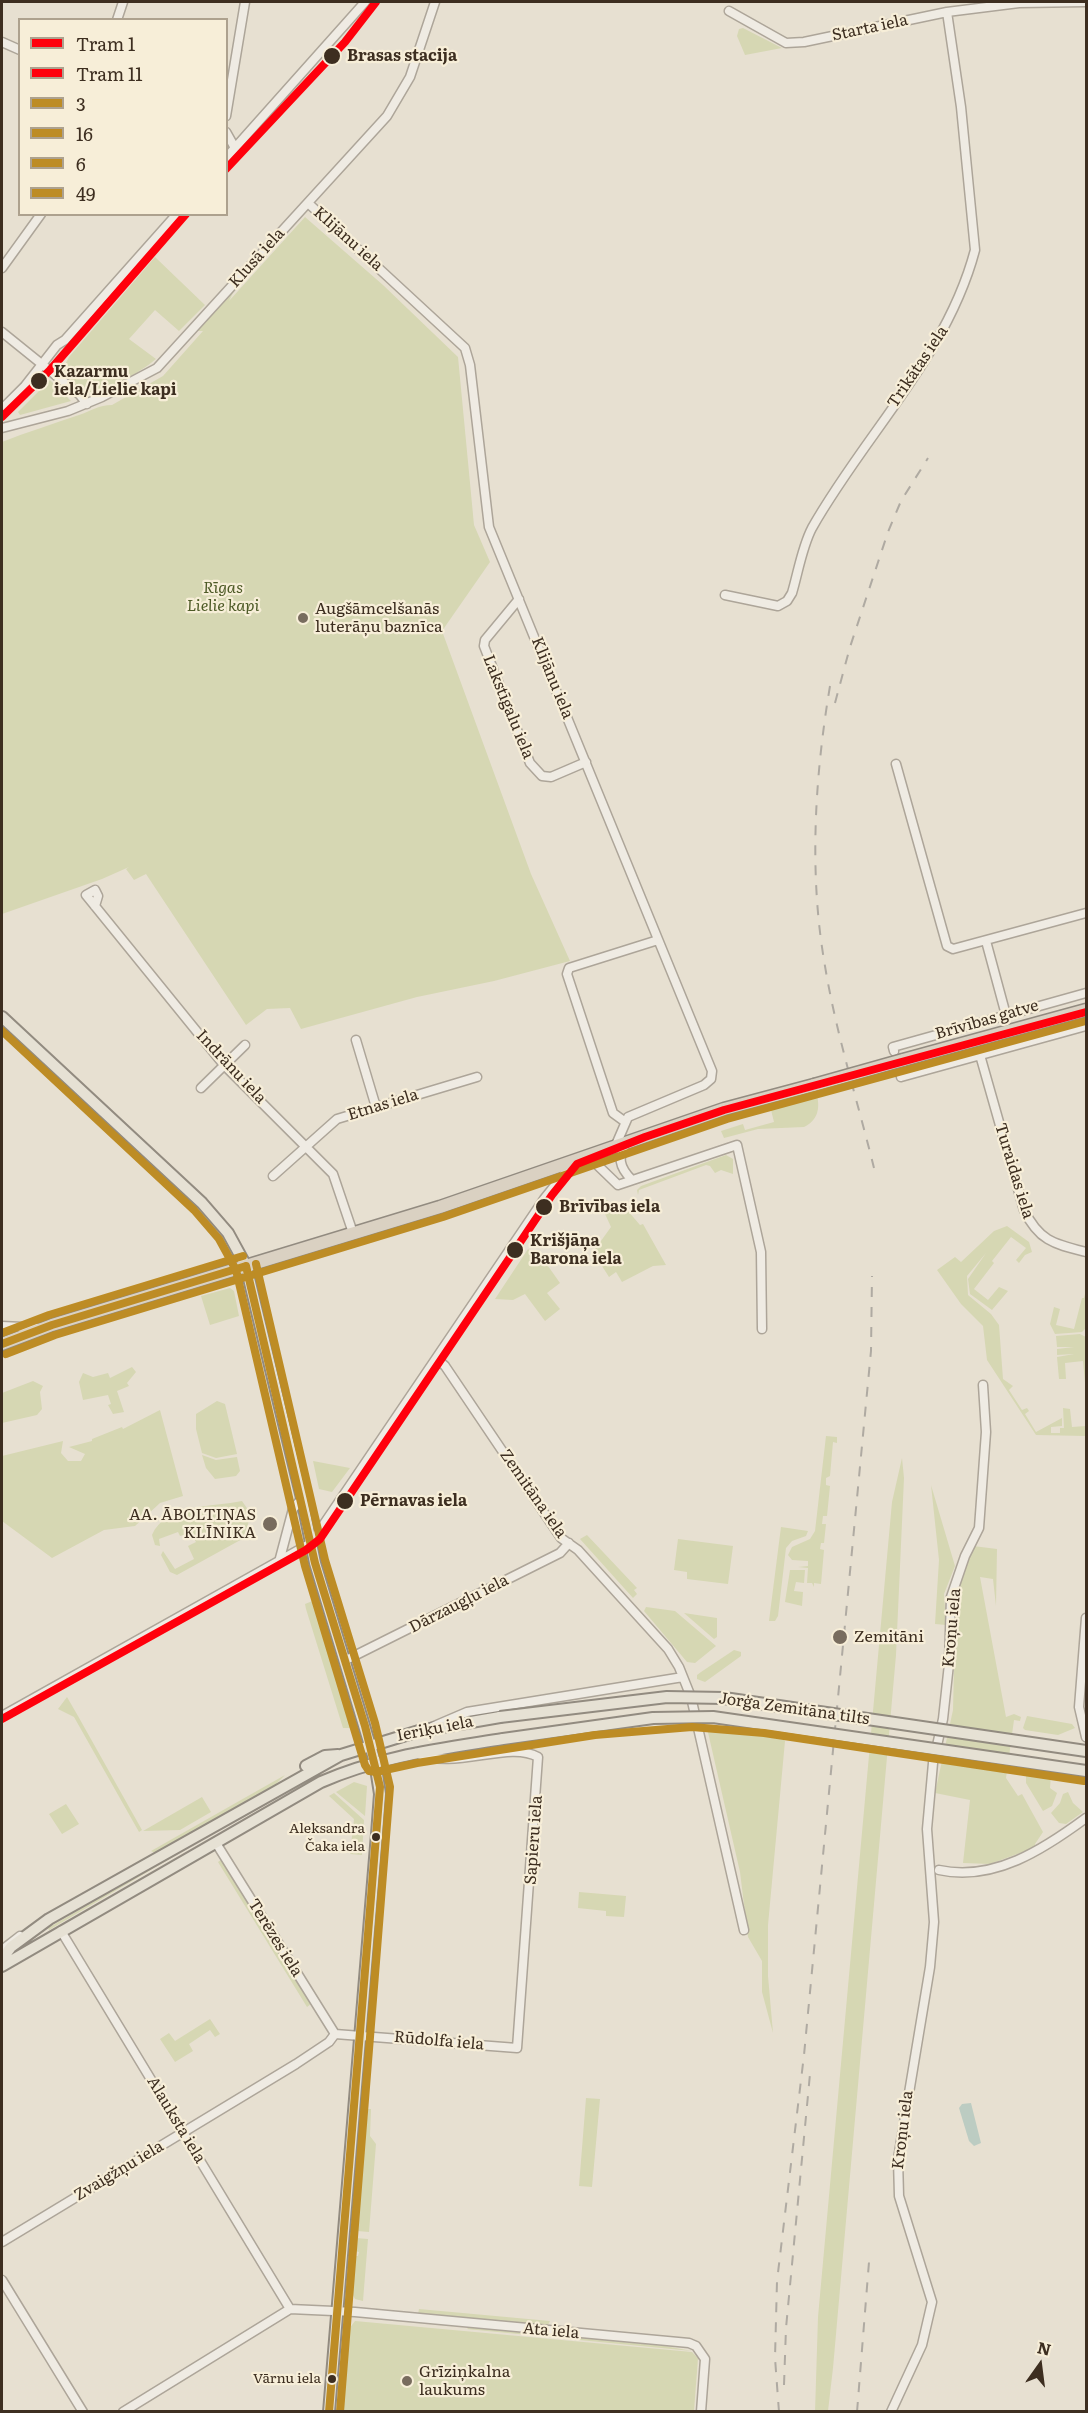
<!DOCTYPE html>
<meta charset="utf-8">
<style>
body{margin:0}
#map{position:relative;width:1088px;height:2413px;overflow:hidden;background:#e7e0d1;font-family:Literata,serif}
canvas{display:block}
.frame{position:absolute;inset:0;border:3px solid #3d2e20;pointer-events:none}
.legend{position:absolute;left:18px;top:18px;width:210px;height:198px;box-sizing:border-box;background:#f7eed8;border:2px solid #ada18e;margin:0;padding:8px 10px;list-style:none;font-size:18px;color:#3d2e20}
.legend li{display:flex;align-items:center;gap:12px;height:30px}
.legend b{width:30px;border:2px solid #ada18e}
.north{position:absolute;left:1010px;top:2335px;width:60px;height:60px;-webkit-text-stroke:4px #f7eed8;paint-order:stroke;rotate:14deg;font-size:16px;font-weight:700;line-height:24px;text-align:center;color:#3d2e20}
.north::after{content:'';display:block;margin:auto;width:21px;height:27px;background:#3d2e20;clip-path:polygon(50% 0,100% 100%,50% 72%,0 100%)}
</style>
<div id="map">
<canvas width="1088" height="2413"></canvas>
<div class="frame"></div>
<ul class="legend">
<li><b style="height:8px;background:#ff000c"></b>Tram 1</li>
<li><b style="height:8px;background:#ff000c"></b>Tram 11</li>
<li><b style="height:8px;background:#bd8c25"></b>3</li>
<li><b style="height:8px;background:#bd8c25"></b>16</li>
<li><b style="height:8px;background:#bd8c25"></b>6</li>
<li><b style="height:8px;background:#bd8c25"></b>49</li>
</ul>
<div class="north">N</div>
</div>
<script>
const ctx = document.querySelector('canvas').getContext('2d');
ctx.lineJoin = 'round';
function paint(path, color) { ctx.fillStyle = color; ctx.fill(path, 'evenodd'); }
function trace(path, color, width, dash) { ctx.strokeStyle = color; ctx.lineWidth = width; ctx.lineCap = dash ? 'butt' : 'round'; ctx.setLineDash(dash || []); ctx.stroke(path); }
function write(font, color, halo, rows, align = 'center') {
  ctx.font = font + ' Literata,serif'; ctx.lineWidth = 4.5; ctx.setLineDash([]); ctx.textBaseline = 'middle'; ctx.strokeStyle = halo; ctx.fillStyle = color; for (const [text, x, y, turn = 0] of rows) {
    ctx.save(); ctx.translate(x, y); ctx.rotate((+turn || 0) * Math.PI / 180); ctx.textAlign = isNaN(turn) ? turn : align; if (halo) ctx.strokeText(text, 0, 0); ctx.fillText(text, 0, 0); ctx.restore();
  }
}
const green = new Path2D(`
 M743,28L782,48L745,55L737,36L739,29Z
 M305,217L383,285L458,357L474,525L490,562L442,631L531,874L570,961L494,981L417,997L301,1029L290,1008L267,1009L246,1025L146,874L134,880L126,869L129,867L102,879L2,914V442C27,432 53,424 79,415C91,411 99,405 112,405L163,376L203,331H198L237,285L229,301Z
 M155,257L205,305L179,331L155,310L129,339L156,359C138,374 107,391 84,393L60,374L69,357Z
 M50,380L71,401L20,415L18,412Z
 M814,1095H817C820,1109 818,1120 804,1127L758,1129L724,1138L721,1131L743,1124L745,1130L774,1122L771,1110L815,1098Z
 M726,1155L733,1159V1174L721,1170L715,1173L710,1166L706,1165L639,1190L638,1195L637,1190L641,1186Z
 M607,1200L623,1214L628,1211L640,1225L643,1224L666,1265L653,1266L622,1282L616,1272L609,1277L593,1252L611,1227L600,1203Z
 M1007,1226L1029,1242L1032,1252L1025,1255L1019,1263L1016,1260L1026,1248L1011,1237L992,1261L994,1263L974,1289L988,1300L999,1287L1008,1291L992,1310L970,1294L968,1279L986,1253L967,1276L968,1295L991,1314L999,1325L1003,1379L1013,1386L1009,1390L1022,1410L1027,1408L1029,1411L1025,1414L1036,1432L1062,1418V1426L1051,1427V1433H1060V1428H1064L1063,1408L1070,1409L1072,1427L1086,1426V1436L1036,1435L987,1360L983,1326L961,1304L937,1270L955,1257L961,1262L994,1231Z
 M528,1249L548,1266L560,1283L547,1293L560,1309L545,1321L525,1294L513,1300L495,1299Z
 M230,1288L234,1291L239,1316L210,1325L201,1296Z
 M1086,1290V1328L1082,1332L1055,1334L1050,1324L1054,1307L1060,1309L1056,1325L1074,1329L1082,1298H1084Z
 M1080,1334L1086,1337V1393L1083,1361L1065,1363L1066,1379H1059L1057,1357L1074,1354L1057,1355V1349L1074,1347H1057L1056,1336Z
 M132,1367L136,1372L127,1383L129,1386L117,1391L124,1412L113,1414L108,1405L111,1404L108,1395L83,1400L79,1382L83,1373L93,1377L108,1373L110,1378Z
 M33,1381L43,1386L40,1392L42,1409L37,1415L2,1423V1393Z
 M217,1401L225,1404L237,1454L216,1458L202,1453L196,1429V1414Z
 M160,1410L183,1496L160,1503L135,1526L104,1530L52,1558L2,1521V1456L63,1441L61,1453L68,1461H81L85,1454L69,1447L92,1441V1439L122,1427L123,1429Z
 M826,1436L837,1437V1443L833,1442L830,1476L826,1478V1485L830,1486L827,1516H823L822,1524H826L824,1543H821L820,1549L824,1550L821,1584L814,1583V1587L812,1583H807L808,1568L798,1567L808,1566V1561L792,1560L788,1555L792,1547L810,1539L815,1531Z
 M202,1455L216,1460L237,1457L240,1471L236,1476L215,1479L206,1468Z
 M902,1458L904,1478L896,1655L833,2368L828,2411L815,2412L818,2317L892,1502Z
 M313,1461L350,1468L332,1492L319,1489Z
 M931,1485L955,1566L944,1594L946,1625L935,1624L939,1560Z
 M242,1501L251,1514L244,1538L177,1575L170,1572L161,1555L163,1551L175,1569L194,1559L188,1546L196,1542L191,1533L180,1536L178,1532L159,1539L160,1546L155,1545L152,1535C165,1504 213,1507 242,1501Z
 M781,1527L808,1531L806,1536L792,1541L786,1548L778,1616L775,1621H769Z
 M587,1535L637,1588L634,1590L637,1594L633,1598L580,1539Z
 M678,1539L733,1546L728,1584L687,1579V1572L674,1570Z
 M973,1546L997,1549L996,1606L993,1579L980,1577L1006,1717L1014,1714L1021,1717L1020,1721L1014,1720L1006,1778L1018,1796L1022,1794L1043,1832L1035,1844L1036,1847L990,1864L963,1863L970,1800L935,1793L953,1710L956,1587Z
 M790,1570H805L804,1583L796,1582L794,1591L803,1592L802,1606L785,1602Z
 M315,1600L351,1728H343L306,1609L305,1604Z
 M646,1607L675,1611L716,1646L695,1663L687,1662L644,1611Z
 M684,1613L717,1618V1637L714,1639Z
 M734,1650L741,1652V1656L705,1682L697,1679V1675L701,1672Z
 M67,1697L78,1716L142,1830L139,1832L74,1717L58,1709Z
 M1027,1716L1072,1724L1075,1728L1058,1735L1025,1730L1023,1728Z
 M707,1728L781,1737L785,1741L768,1925V1976L773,2033L762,1992V1961L748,1937L740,1872Z
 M1026,1772L1051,1776L1050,1788L1057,1793L1052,1806L1043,1811L1026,1783Z
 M285,1775L276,1784L155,1853L151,1851Z
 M354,1782L367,1786L365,1816L336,1792Z
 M1068,1792L1073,1803L1083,1812L1066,1824L1059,1823L1051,1813L1060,1803L1063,1794Z
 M334,1793L364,1820L362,1855L350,1854L354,1819L329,1796Z
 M202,1797L211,1812L180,1830L143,1831Z
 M66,1804L79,1824L62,1834L49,1814Z
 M232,1822L49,1930L48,1928Z
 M222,1859L311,2004L307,2007L218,1862Z
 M579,1892L626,1896L624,1917L606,1916V1911L578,1908Z
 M210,2019L220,2034L215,2037L210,2030L189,2044L193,2051L175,2062L160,2039L169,2033L175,2041Z
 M586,2098L600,2099L592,2187L579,2186Z
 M368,2109H371L370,2136L376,2144L369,2232L357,2231Z
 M356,2238L368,2239L363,2301L355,2299L352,2293L355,2256H358L359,2252L355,2251Z
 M419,2309L550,2321L548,2325L418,2314Z
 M355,2321L692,2352L698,2358L694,2411H342L349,2329Z
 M469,2327L665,2346L692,2351L467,2329Z`);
const water = new Path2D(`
 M971,2103L981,2143L974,2146L969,2141L959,2108L962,2104Z`);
const minor = new Path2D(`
 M729,11L786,43L804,42L947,12L1019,3L1086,2
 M117,20L123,2
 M2,42L20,50
 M226,116L245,2
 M226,132L235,148
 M226,158L365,2
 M308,203L465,348L470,365L489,527L712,1071L711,1079L704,1085L628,1117L615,1147
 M2,268L41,214
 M2,332L80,395L87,404
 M2,409L25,386L57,345L65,340L177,214
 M2,428L68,411L102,397L157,368L387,116L410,77L435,2
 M725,595L778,606L787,601L792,593C798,573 802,547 812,528C865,434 947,356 975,250L961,107L947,12
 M519,599L485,640L484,646L530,763L542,776L551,777L586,762
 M896,764L947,946L953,949L1086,913
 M95,906L98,896L95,890L86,895L224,1065L333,1174L353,1233
 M986,941L1006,1015
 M356,1040L376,1107
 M894,1051L893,1047L1086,993
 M980,1055L1024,1210C1039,1241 1054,1244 1086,1252
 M900,1072L901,1077L1086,1026
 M201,1088L245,1045
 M624,1121L613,1113L567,974L569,968L658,940
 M627,1142C617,1157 619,1167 632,1180
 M588,1156L618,1185L737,1145L761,1252L762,1329
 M273,1176L337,1119L477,1077
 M2,1326L43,1328
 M437,1359L445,1366L561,1538L578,1550L668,1649L679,1667L691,1697L744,1930
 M279,1562L293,1509L302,1498
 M1086,1618L1079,1707L1086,1737
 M346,1660L560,1553L569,1543
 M2,1716L311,1543L544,1199L573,1163
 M432,1727L467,1712L683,1677
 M216,1843L335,2034
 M939,1870C994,1882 1044,1849 1086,1818
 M61,1931L290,2309
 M2,1950L20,1936
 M2,2242L296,2064L329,2042L335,2034L517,2048L538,1757C508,1740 455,1771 416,1753
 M2,2280L83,2412
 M123,2412L290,2309L355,2312L689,2343L696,2346L705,2359L701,2412
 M891,2412L922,2345L932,2302L899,2196L898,2159L930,1967L934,1922L927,1829L933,1763L943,1719L949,1664L951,1597L965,1556L979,1528L986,1432L983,1385`);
const major = new Path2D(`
 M2,1017L202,1203L228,1233L246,1266L302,1498L315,1563L375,1762L380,1794L377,1834L329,2412
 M306,1766L325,1756L338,1755
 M2,1959L11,1947L49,1919L341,1755L419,1731L500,1717
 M2,1966L321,1782C380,1756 441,1749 503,1739`);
const highway = new Path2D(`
 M903,1060L1086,1010
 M2,1344L52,1325L440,1207L724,1109L814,1085`);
const rail = new Path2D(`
 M830,686C815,775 809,871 824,960C835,1030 857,1099 874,1168
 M835,703L850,647L888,532L901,501L928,458
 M784,2385L786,2328L810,2074
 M779,2412L775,2358L777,2281L804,2055L871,1351L872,1276
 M857,2412L869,2262`);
const majorBridge = new Path2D(`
 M500,1717L667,1697L724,1698L1086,1751
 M503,1739L653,1718L713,1717L1086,1771`);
const highwayBridge = new Path2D(`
 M814,1085L903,1060`);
const bus1 = new Path2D(`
 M246,1266L315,1563L365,1726L380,1787L329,2412
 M2,1344L52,1325L246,1266`);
const bus2 = new Path2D(`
 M6,1354L55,1335L443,1217L727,1119L1086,1021`);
const bus3 = new Path2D(`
 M256,1264L325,1560L375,1723L390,1787L340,2412
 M2,1333L49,1315L243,1256`);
const bus4 = new Path2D(`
 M2,1031L194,1210L219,1239L236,1270L305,1566L365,1765L369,1771L376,1772L417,1763L595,1735L692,1727L764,1733L1084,1781`);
const tram1 = new Path2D(`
 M2,1719L306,1550L320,1539L552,1195L577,1164L645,1137L724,1110L1086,1012`);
const tram2 = new Path2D(`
 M226,169L345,42L376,2
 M2,417L50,370L186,214`);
const markers = [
 [332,56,9,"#3d2e20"],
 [39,381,9,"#3d2e20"],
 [303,618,6,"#786c5e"],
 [544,1207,9,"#3d2e20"],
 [515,1250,9,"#3d2e20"],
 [345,1501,9,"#3d2e20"],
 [270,1524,8,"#786c5e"],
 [840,1637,8,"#786c5e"],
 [376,1837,5,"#3d2e20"],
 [332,2379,5,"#3d2e20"],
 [407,2381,6,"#786c5e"]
];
const busNames = [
 ["Aleksandra",365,1829],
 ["Čaka iela",365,1847],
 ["Vārnu iela",321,2379]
];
const streetNames = [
 ["Starta iela",870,28,-12],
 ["Klijānu iela",348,239,42],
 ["Klusā iela",257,258,-48],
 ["Trikātas iela",918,367,-56],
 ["Klijānu iela",552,678,68],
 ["Lakstīgalu iela",508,707,68],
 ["Brīvības gatve",987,1020,-16],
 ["Indrānu iela",231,1067,47],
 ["Etnas iela",383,1105,-17],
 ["Turaidas iela",1014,1171,73],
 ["Zemitāna iela",533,1494,55],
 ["Dārzaugļu iela",459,1604,-27],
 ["Kroņu iela",952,1628,-85],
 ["Jorģa Zemitāna tilts",794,1709,8],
 ["Ieriķu iela",435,1729,-11],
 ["Sapieru iela",534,1840,-86],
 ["Terēzes iela",275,1938,58],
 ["Rūdolfa iela",439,2041,5],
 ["Alauksta iela",176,2120,59],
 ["Kroņu iela",903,2130,-83],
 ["Zvaigžņu iela",119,2171,-31],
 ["Ata iela",551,2331,5]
];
const stopNames = [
 ["Brasas stacija",347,56],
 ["Kazarmu",54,372],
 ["iela/Lielie kapi",54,390],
 ["Brīvības iela",559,1207],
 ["Krišjāņa",530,1241],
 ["Barona iela",530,1259],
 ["Pērnavas iela",360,1501]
];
const parkNames = [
 ["Rīgas",223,588],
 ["Lielie kapi",223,606]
];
const poiNames = [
 ["Augšāmcelšanās",315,609],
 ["luterāņu baznīca",315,627],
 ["AA. ĀBOLTIŅAS",256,1515,"right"],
 ["KLĪNIKA",256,1533,"right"],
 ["Zemitāni",854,1637],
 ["Grīziņkalna",419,2372],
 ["laukums",419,2390]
];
paint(green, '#d6d7b3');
paint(water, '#bcccc2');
trace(minor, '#ada599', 11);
trace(major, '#928b80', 14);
trace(highway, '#928b80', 15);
trace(minor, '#efebe3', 8);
trace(major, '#e6e1d4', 10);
trace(highway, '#dad1c2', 12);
trace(rail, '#afaaa2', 2, [10, 10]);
trace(majorBridge, '#928b80', 14, []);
trace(highwayBridge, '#928b80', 15, []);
trace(majorBridge, '#e6e1d4', 10);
trace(highwayBridge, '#dad1c2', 12);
trace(bus1, '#bd8c25', 8);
trace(bus2, '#bd8c25', 8);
trace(bus3, '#bd8c25', 8);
trace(bus4, '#bd8c25', 8);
trace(tram1, '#ff000c', 8);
trace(tram2, '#ff000c', 8);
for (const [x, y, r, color] of markers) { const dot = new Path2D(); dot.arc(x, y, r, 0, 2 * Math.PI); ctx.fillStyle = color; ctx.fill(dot); trace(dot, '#f7eed8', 2); }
write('14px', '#3d2e20', '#f7eed8', busNames, 'right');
write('16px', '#3d2e20', '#f7eed8', streetNames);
write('bold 16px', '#3d2e20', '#f7eed8', stopNames, 'left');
write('italic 16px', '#4d5a26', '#f7eed8', parkNames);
write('16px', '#3d2e20', '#f7eed8', poiNames, 'left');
</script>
